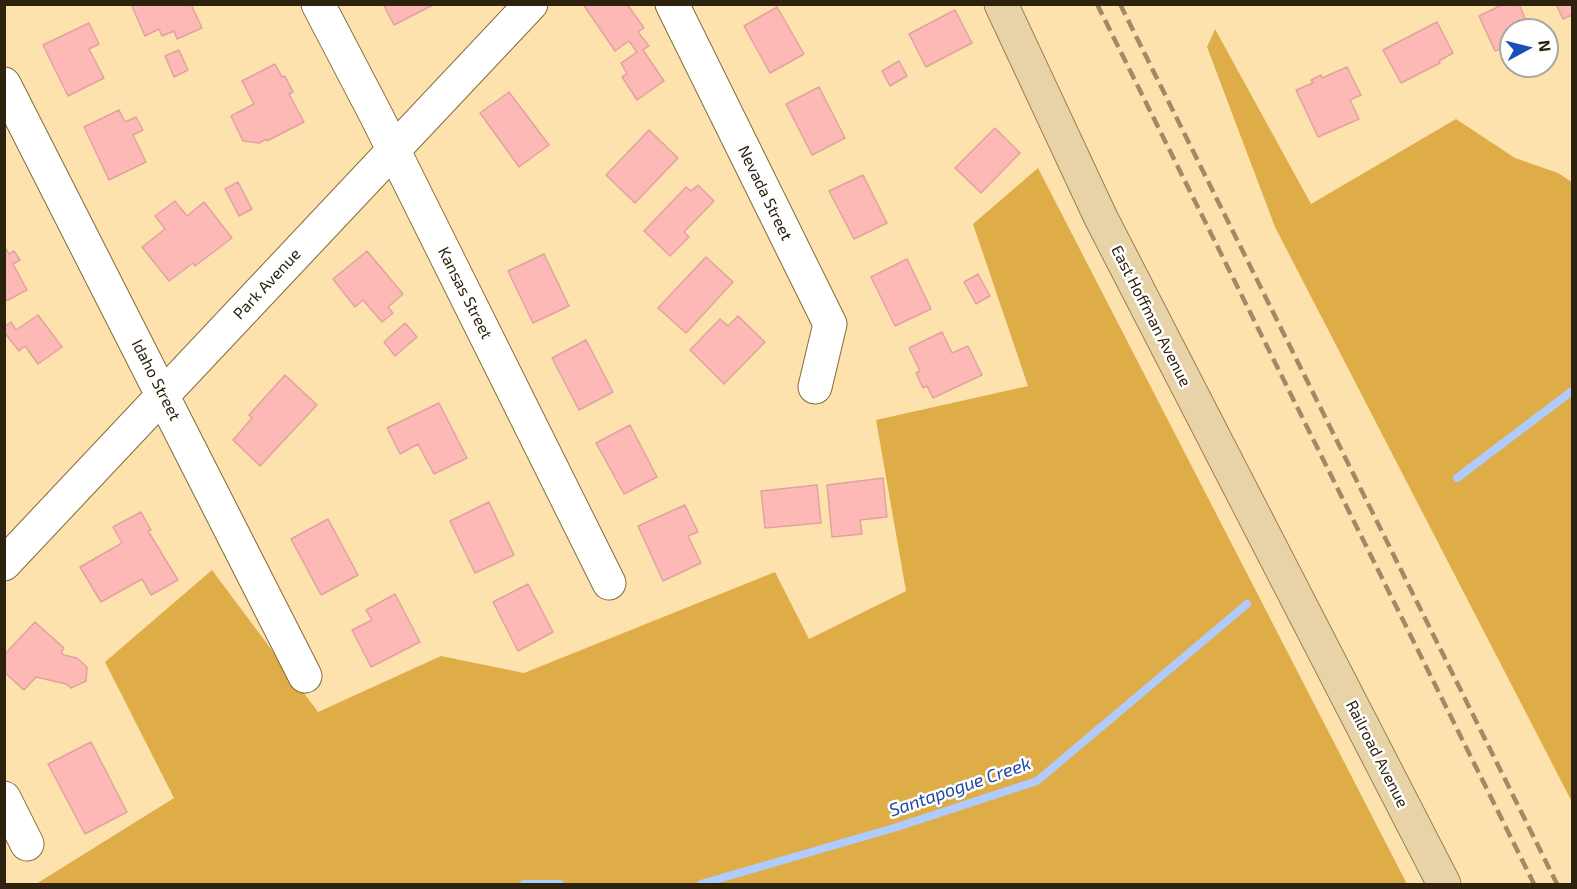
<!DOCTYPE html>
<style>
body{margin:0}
#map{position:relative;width:1577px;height:889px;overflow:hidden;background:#fee2ae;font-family:"Exo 2",sans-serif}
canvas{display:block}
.frame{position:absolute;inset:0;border:6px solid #2d220e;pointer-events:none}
.north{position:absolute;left:1499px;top:18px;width:60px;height:60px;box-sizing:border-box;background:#fff;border:2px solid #aba79f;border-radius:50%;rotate:83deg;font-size:16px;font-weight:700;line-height:24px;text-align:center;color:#2d220e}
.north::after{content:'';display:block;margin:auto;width:21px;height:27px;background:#1c4eba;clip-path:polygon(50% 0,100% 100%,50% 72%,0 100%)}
</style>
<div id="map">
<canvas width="1577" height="889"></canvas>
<div class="frame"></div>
<div class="north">N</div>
</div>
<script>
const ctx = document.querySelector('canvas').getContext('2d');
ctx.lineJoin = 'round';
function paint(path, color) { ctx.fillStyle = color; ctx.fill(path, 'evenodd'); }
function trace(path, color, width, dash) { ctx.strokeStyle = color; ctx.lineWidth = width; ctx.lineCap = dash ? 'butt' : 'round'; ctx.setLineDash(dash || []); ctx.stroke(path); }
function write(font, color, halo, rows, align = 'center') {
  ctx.font = font + ' "Exo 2",sans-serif'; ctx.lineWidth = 5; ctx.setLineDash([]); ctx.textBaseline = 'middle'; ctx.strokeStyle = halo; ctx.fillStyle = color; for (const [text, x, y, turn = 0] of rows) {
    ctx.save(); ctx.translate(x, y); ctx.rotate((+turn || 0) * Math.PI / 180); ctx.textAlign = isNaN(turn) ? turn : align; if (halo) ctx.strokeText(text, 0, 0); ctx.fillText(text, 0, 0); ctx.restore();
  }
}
const forest = new Path2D(`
 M1215,29L1311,204L1456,119L1515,158L1558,173L1572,182V802L1275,227L1207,47Z
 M1038,168L1407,884H36L174,798L105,662L212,570L318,712L441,656L524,673L775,572L809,639L906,591L876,420L1028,386L973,224Z`);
const stream = new Path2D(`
 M1457,478L1572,391
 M524,884H560
 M701,884L897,827L1037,781L1247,604`);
const building = new Path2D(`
 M131,4H191L202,28L177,39L174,31L162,36L159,29L145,36Z
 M383,4H435L394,25Z
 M583,4H627L644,28L638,32L649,46L643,50L664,81L637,100L622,77L627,74L621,63L637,52L629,41L615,51Z
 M1504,4H1519L1530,30H1511V44L1495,51L1479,16Z
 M1556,4H1572V15L1563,19Z
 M777,7L804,54L770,73L744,26Z
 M955,10L972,43L926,67L909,34Z
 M1437,22L1453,53L1439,61L1440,63L1401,83L1383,50Z
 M89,23L99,44L89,49L104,78L68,96L43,45Z
 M179,50L188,70L174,77L165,56Z
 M899,61L907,76L890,86L882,71Z
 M275,64L282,77L285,76L293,92L289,94L304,122L267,141L266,139L259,143L243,141L231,116L254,104L242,81Z
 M1347,67L1361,95L1350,100L1359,119L1318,137L1296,90L1313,83L1311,80L1321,75L1322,78Z
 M819,87L845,138L812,155L786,104Z
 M509,92L549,145L519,167L480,113Z
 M119,110L125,122L136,117L143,130L133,135L146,162L109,180L84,127Z
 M995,128L1020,153L981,193L955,168Z
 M649,130L678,158L635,203L606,175Z
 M863,175L887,223L854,239L829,191Z
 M238,182L252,209L239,216L225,189Z
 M698,185L714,201L684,232L689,237L670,256L644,231L686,187L691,191Z
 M175,201L187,216L204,202L232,238L195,266L193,263L169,281L142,247L165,229L155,216Z
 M4,245L9,254L14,251L20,260L13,264L27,290L4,302Z
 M367,251L403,294L388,307L393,313L382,322L363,300L355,307L333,279Z
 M544,254L569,306L533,323L508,271Z
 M706,257L733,282L686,333L658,308Z
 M907,259L931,309L895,326L871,277Z
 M978,274L990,296L976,304L964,282Z
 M38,315L62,347L38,364L25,346L19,351L4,332V327L11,322L16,330Z
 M738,316L765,342L724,384L690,350L720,319L728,326Z
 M405,323L417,337L395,356L384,342Z
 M942,332L952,353L968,346L982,375L933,398L927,386L923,388L916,373L920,371L909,348Z
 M586,340L613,392L579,410L552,358Z
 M285,375L317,405L260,466L233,440L252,418L249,415Z
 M439,403L467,458L434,474L418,444L400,454L387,428Z
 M630,425L657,477L624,494L596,443Z
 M883,478L887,517L860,520L862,534L832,537L827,485Z
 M817,485L821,523L765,528L761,491Z
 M489,502L514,555L475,573L450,521Z
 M685,505L698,532L688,536L701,563L663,581L638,526Z
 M141,512L151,530L148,531L178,580L151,595L142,579L101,602L80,567L122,543L113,527Z
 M328,519L358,575L321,595L291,539Z
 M528,584L553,632L518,651L493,602Z
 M395,594L420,642L371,667L352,630L372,620L366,610Z
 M35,622L64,648L61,652L64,655L77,658L87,667L86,681L71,688L66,684L36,677L24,690L4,672V655Z
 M91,742L127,812L85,834L48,764Z`);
const minor = new Path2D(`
 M318,4L377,117L609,583
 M672,4L830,324L815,387
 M4,84L305,676
 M4,564L531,4
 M4,798L27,844`);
const major = new Path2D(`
 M1001,4L1101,218L1444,884`);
const rail = new Path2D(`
 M1097,4L1534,884
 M1120,4L1557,884`);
const streetNames = [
 ["Nevada Street",765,193,64],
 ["Park Avenue",267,284,-47],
 ["Kansas Street",465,293,63],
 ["East Hoffman Avenue",1151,316,63],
 ["Idaho Street",156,380,63],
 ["Railroad Avenue",1377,754,63]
];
const waterNames = [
 ["Santapogue Creek",960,787,-19]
];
paint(forest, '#dead48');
trace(stream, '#b0cbfe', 8);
paint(building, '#fcb9b5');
trace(building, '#e0a39f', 1.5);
trace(minor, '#846b3a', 35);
trace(major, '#9c814c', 35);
trace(minor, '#fff', 33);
trace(major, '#e8d2a7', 33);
trace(rail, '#9f8b66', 4.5, [12, 6]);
write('16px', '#2d220e', '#fff', streetNames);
write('italic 18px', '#1c48a6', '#fff', waterNames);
</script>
